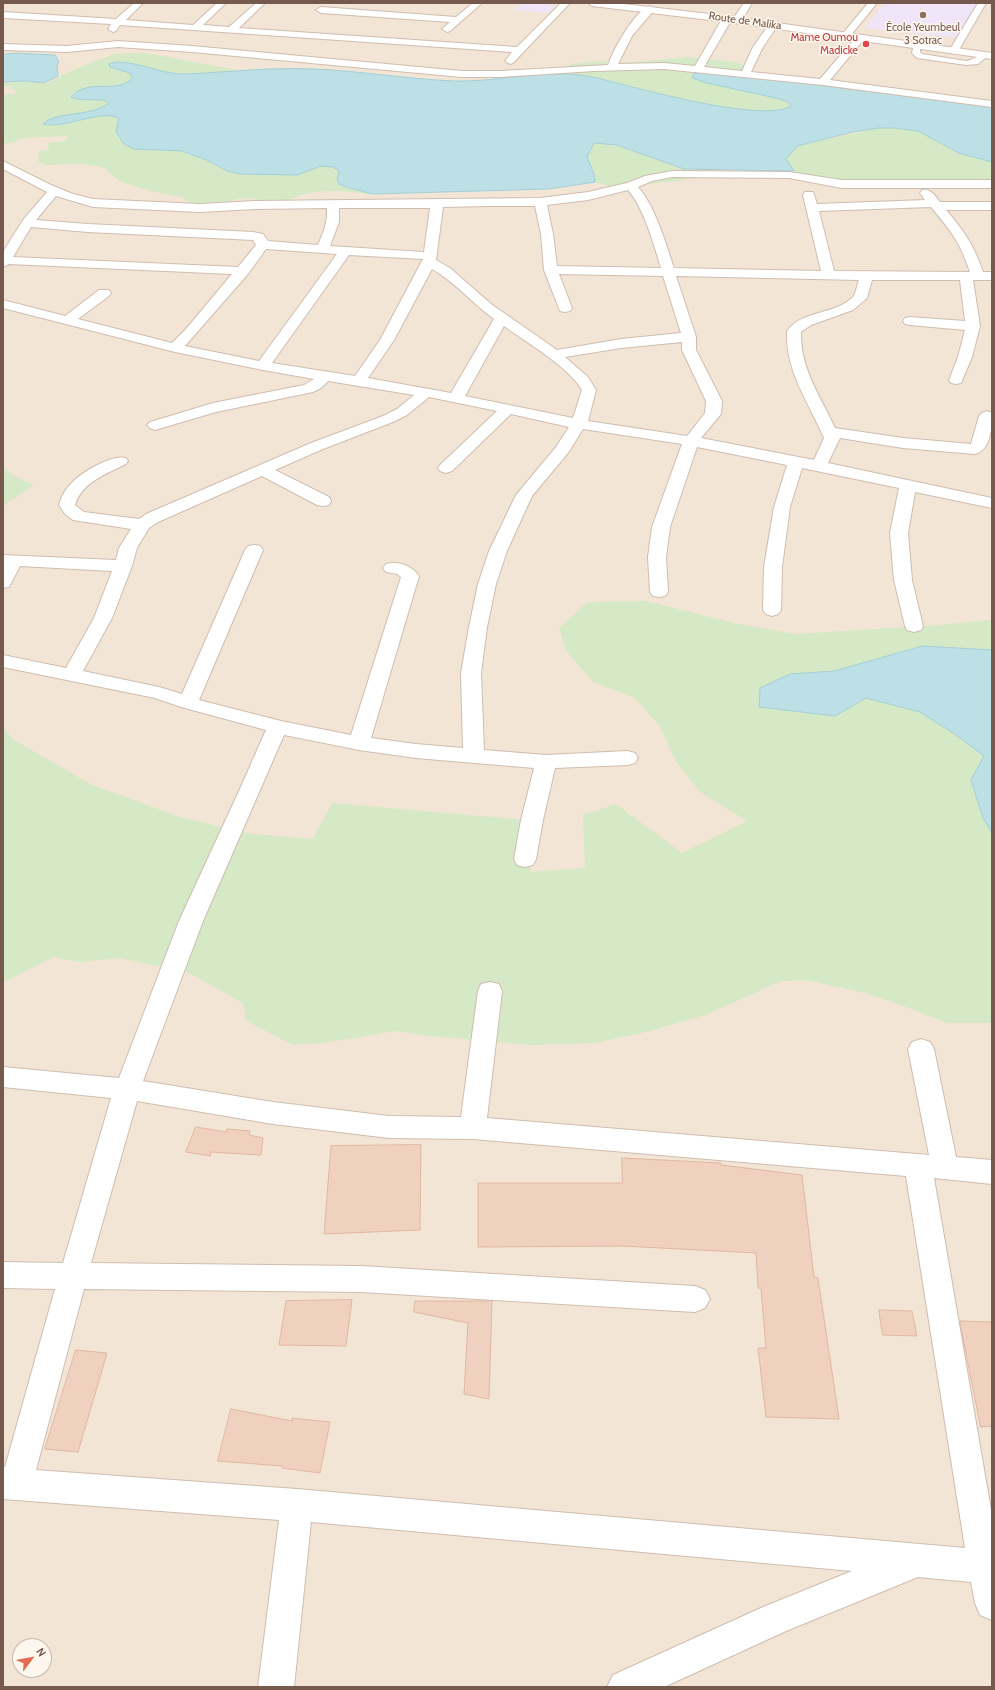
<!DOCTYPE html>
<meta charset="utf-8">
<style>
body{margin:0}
#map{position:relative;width:995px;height:1690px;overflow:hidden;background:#fcf3e7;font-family:Cabin,sans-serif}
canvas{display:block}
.frame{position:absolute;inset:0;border:4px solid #74594c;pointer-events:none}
.north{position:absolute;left:12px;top:1638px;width:40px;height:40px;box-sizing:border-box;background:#fef7ed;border:1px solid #c7b8ad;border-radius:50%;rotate:58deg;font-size:11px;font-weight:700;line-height:16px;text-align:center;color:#74594c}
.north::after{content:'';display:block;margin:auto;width:14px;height:18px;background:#e06c51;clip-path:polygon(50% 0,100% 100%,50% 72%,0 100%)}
</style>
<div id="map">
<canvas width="995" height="1690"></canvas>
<div class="frame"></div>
<div class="north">N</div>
</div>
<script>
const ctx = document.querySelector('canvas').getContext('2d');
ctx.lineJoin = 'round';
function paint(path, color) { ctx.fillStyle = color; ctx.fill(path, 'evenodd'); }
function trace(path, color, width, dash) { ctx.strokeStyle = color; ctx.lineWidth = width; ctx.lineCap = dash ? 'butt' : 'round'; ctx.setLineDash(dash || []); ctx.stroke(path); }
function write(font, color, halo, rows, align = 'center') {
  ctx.font = font + ' Cabin,sans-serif'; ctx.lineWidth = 3; ctx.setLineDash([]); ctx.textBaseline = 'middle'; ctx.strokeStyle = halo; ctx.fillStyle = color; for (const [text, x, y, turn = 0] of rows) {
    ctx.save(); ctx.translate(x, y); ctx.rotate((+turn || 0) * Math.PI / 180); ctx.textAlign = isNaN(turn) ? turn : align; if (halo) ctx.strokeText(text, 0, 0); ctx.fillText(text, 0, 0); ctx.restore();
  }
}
const residential = new Path2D(`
 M3,3H992V1687H3ZM20,1646H44V1670H20Z`);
const education = new Path2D(`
 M522,3H535L556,5L548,13L514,10Z
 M884,3H978L957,38L865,28Z`);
const green = new Path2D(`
 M141,53C170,56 199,64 228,68L234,71L217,73L181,74L165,72L141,65L109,64L110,67L130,73L132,78C123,88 110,84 99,86C90,87 80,93 72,97C82,103 95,98 107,101L108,104L100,110L89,112L57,126C74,123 103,111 119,118C115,129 117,141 128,147C139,153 168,148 182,151C191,153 201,156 208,160C212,163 214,166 218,167C240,175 264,175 288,175C308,176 319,157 339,171L337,180L349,188L373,194C344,192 305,184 283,207L252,198L236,199L214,210L191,203L181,197L154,192L122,182L115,178L106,169L96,166L82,164L44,165L38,161L39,151L48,150L49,143L65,141L67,136L21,138L14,142L3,144V95L17,93L11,87L3,86V83L30,82L46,84L62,75L103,58L115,54Z
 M686,57L736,62L751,69L707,83C723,86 783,95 791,106C761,126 613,80 571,74L570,64L602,61L624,63Z
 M879,128H894L918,131L959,153L992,162V185L947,188L812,179L794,171L786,159L797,146Z
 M594,143L617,145L647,155L684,169L694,177L677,181L612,187L595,182L594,174L587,157Z
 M3,465L9,473L34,485L3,506Z
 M647,601L734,623L796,634L936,625L992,620V650L923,646L834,671L790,674L759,707L835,716L866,698L920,712L956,735L984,756L971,780L983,818L992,833V1023H947L906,1007L865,993L806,980L781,981L708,1014L651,1031L595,1043L531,1045L430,1036L394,1031L356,1038L321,1043L293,1045L246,1021L243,1003L189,973L120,958L80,962L53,957L3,983V728L13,739L90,784L180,817L252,834L313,839L332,803L538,821L530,872L585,868L583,815L616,804L682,853L747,821L700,792L675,760L660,726L635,698L593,682L567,652L559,628L588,602Z`);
const water = new Path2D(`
 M15,53L55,55L59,62L57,65L58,76L44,83L26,81L3,82V55Z
 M117,62C139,62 159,73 181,74C199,74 217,72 235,71C261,69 288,68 314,69C361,71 407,79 454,81C502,82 550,67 597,78C634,87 763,124 791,106L788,102L776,98L707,83L692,78L694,74L700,72L748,76L992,107V162L959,153L918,131L894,128H879L853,132L797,146L786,159L794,171L684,169L617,145L594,143L587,157L594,174L595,182L549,189L373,194L349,188L339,184L337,180L339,171L333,167L321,166L297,175L240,174L227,171L207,160L182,151L134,149L124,144L118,135L116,131L119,118C98,109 68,129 43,124C56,111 89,117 108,104L107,101C95,98 82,102 71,97C88,77 118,95 132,78L130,73L110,67L109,64Z
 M923,646L992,650V833L983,818L971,780L984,756L956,735L920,712L866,698L835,716L759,707L760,688L790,674L834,671Z`);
const building = new Path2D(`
 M196,1127L226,1132L227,1129L250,1131L249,1135L263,1138L261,1155L211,1152L210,1156L186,1152Z
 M421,1145L420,1230L324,1234L331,1146Z
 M622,1158L721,1163V1165L802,1175L814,1277L818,1278L839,1419L766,1417L758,1348H766L761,1288H758L756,1253L623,1246L478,1247V1183H622Z
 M352,1300L346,1346L279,1345L286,1301Z
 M415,1301H492L489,1399L464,1394L468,1323L414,1312Z
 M879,1310L912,1311L917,1336L883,1335Z
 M960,1321L992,1322V1426L981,1427Z
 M76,1350L107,1353L78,1452L45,1449Z
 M231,1409L292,1421V1418L330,1422L320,1473L282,1468V1466L218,1461Z`);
const lane = new Path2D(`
 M914,44H920V52L922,54L966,61C974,60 978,55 985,53L989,55L978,64L966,65L917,58L912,53Z`);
const street = new Path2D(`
 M134,3H143L126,20L193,25L217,3H226L203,25L229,27L256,3H265L239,28L517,47L561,3H570L513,63L510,64L505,61L512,52L120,25L116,31L113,32L108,29L111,24L3,18V12L116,19Z
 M473,3H482L450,31L447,32L442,29L450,22L321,13L316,10L321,7L456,17Z
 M744,3H752L743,18H737L735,16Z
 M868,3H877L851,35H845L843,33L845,31Z
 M978,3H986L957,53H951L949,51Z
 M650,6L655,9L632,36L618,64L664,63L695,66L722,19L727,16L732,19L704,67L742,71L753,47L770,23L773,22L778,25L763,47L751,72L820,79L857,36L860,35L865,38L830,80L992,101V107L823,85L664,69L594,71L500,77H462L192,52L118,47L67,52L3,50V44L67,46L118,41L192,46L462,71H500L608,65C613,50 635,10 650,6Z
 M3,161L51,185L73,194L93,199L200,204L255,201L540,198L588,192L627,183L645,176L672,171L789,172L842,180H992V188H842L789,178L672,177L652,181L638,187C655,206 666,244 674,268L821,271L803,195L805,192H813L817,204L925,200L920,193L922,190C931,188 935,196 940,202H992V210H946C964,231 974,245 983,272H992V280H973L980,326L972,357L961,383L956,384L951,383L949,380L958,357L965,330L910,325L905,324L903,321L905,318L910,317L965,321L960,280H872L867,298L853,310L811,325L801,332C800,369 821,397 835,428L903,438L971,444L979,416L982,413L987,411L992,413C992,427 991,450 975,454L903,448L840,438L828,463L992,498V508L915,492L908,533L912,580L923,626L921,630L914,632L907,630L905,626L894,580L890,533L899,488L802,468L790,507L782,567L781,610L778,614L772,616L766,614L763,610L764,567L774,507L787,465L697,447L670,527L666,557L668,592L665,596L659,597L653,596L650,592L648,557L652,527L682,444L583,429L568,453L532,496L507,551L496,584L487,627L481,673L484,750L546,755L628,751L635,753L638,758L635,763L628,765L555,768L543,820L536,859L533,865L525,867L517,865L514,859L521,820L534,768L416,758L359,750L284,735L203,921L143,1081L273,1102L389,1116L461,1117L478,991L481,984L490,982L499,984L502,991L487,1118L929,1155L908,1049L912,1042L921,1039L930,1042L934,1049L956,1157L992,1160V1184L934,1178L992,1516V1620L980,1615L975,1603L971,1582L918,1577L786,1631L664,1687H607L613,1675L763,1607L852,1571L311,1522L294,1687H258L279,1520L3,1499V1467H5L55,1289L3,1288V1262L63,1263L111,1098L3,1087V1067L119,1078L179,921L239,791L266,730L181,707L155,698L3,667V655L66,668L94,618L112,571L20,566L9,587L3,588V555L116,560L119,548L131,529L73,520L65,514L59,505C61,498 64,491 69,486C78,474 111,454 126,458L128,461L126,464C106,474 82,482 75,505L84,512L139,519L146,514L311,443L383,416L397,409L414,395L328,381L321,388L313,392L216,412L155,430L150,428L147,425L150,422L213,403L304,385L314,379L263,370L175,352L3,308V300L65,316L99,290H109L111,293L109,296L78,319L172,343L186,329L232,274L9,264L3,267V252L23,220L47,192L3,169ZM628,190C644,208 654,245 661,268L557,266L553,234L547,205L588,200ZM56,196L93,207L200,212L255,209L327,208C328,222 323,233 318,245L268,241L263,234L253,232L88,224L36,220ZM489,206H535L541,234L544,270L560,311L565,312L570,311L572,308L559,274L663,276L681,333L621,339L557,350L491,304L450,268L436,260L443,207ZM931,207C951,231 960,242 970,272L834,271L819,211ZM339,208H430L424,252L330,246L339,222ZM31,227L88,232L253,240L256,245L238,267L13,257ZM266,249L337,254L259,361L185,346L248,274ZM349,255L423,259L380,340L355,376L272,363ZM432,269C455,282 473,304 494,319L451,393L368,378L394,340ZM676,276L859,280C857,285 856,293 853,297C835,315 802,310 787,331C785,371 809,403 824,438L814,460L701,438L721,414L722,401L696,350V337ZM504,326C527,343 568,366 582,390L573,418L465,396ZM682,342V350L706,401L705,413L687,436L588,421L596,390L588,377L565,357L621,348ZM429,397L497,411L440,465L438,468L440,471L446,473L452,471L511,414L569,427L556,447L516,495L489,551L478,584L469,627L461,673L463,748L416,744L371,738L419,576C411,565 398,561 386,564L383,568L386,572L397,574L401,577L351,735L281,721L199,700L263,550L260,546L254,545L248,546L245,550L182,694L159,687L83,671L112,618L132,566L137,548L149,528L158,522L262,476L317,505L323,506L329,505L331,501L329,497L275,470L323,449L393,422L407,415ZM137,1101L273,1124L389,1138L473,1139L906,1176L965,1548L297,1489L36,1470L84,1289L361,1292L695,1312L705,1308L710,1299L705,1290L695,1286L361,1266L91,1263Z`);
const secondary = new Path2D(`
 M588,3H615L727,16L992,53V59L727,22L592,6Z`);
const markers = [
 [923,15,4,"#8d6e63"],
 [866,44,4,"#e0444e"]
];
const farStreetnames = [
 ["Route de Malika",745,21,8]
];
const farEducationnames = [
 ["École Yeumbeul",923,28],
 ["3 Sotrac",923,41]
];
const farHealthnames = [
 ["Mame Oumou",858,38],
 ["Madicke",858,51]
];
paint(residential, '#f3e5d6');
paint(education, '#f0e4f8');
paint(green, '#d5e9c6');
paint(water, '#bce0e5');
trace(water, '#a3d0d6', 1);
paint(building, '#f0d1c0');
trace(building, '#e2b7a1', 1);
trace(lane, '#cfbdb0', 2);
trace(street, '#cfbdb0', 2);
trace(secondary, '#d2bcae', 2);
paint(lane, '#fff');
paint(street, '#fff');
paint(secondary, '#fff');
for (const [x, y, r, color] of markers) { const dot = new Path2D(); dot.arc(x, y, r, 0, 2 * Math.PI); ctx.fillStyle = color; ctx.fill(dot); trace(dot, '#fef7ed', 1.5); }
write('11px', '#74594c', '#fef7ed', farStreetnames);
write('11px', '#785e54', '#fef7ed', farEducationnames);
write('11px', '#be3a42', '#fef7ed', farHealthnames, 'right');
</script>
